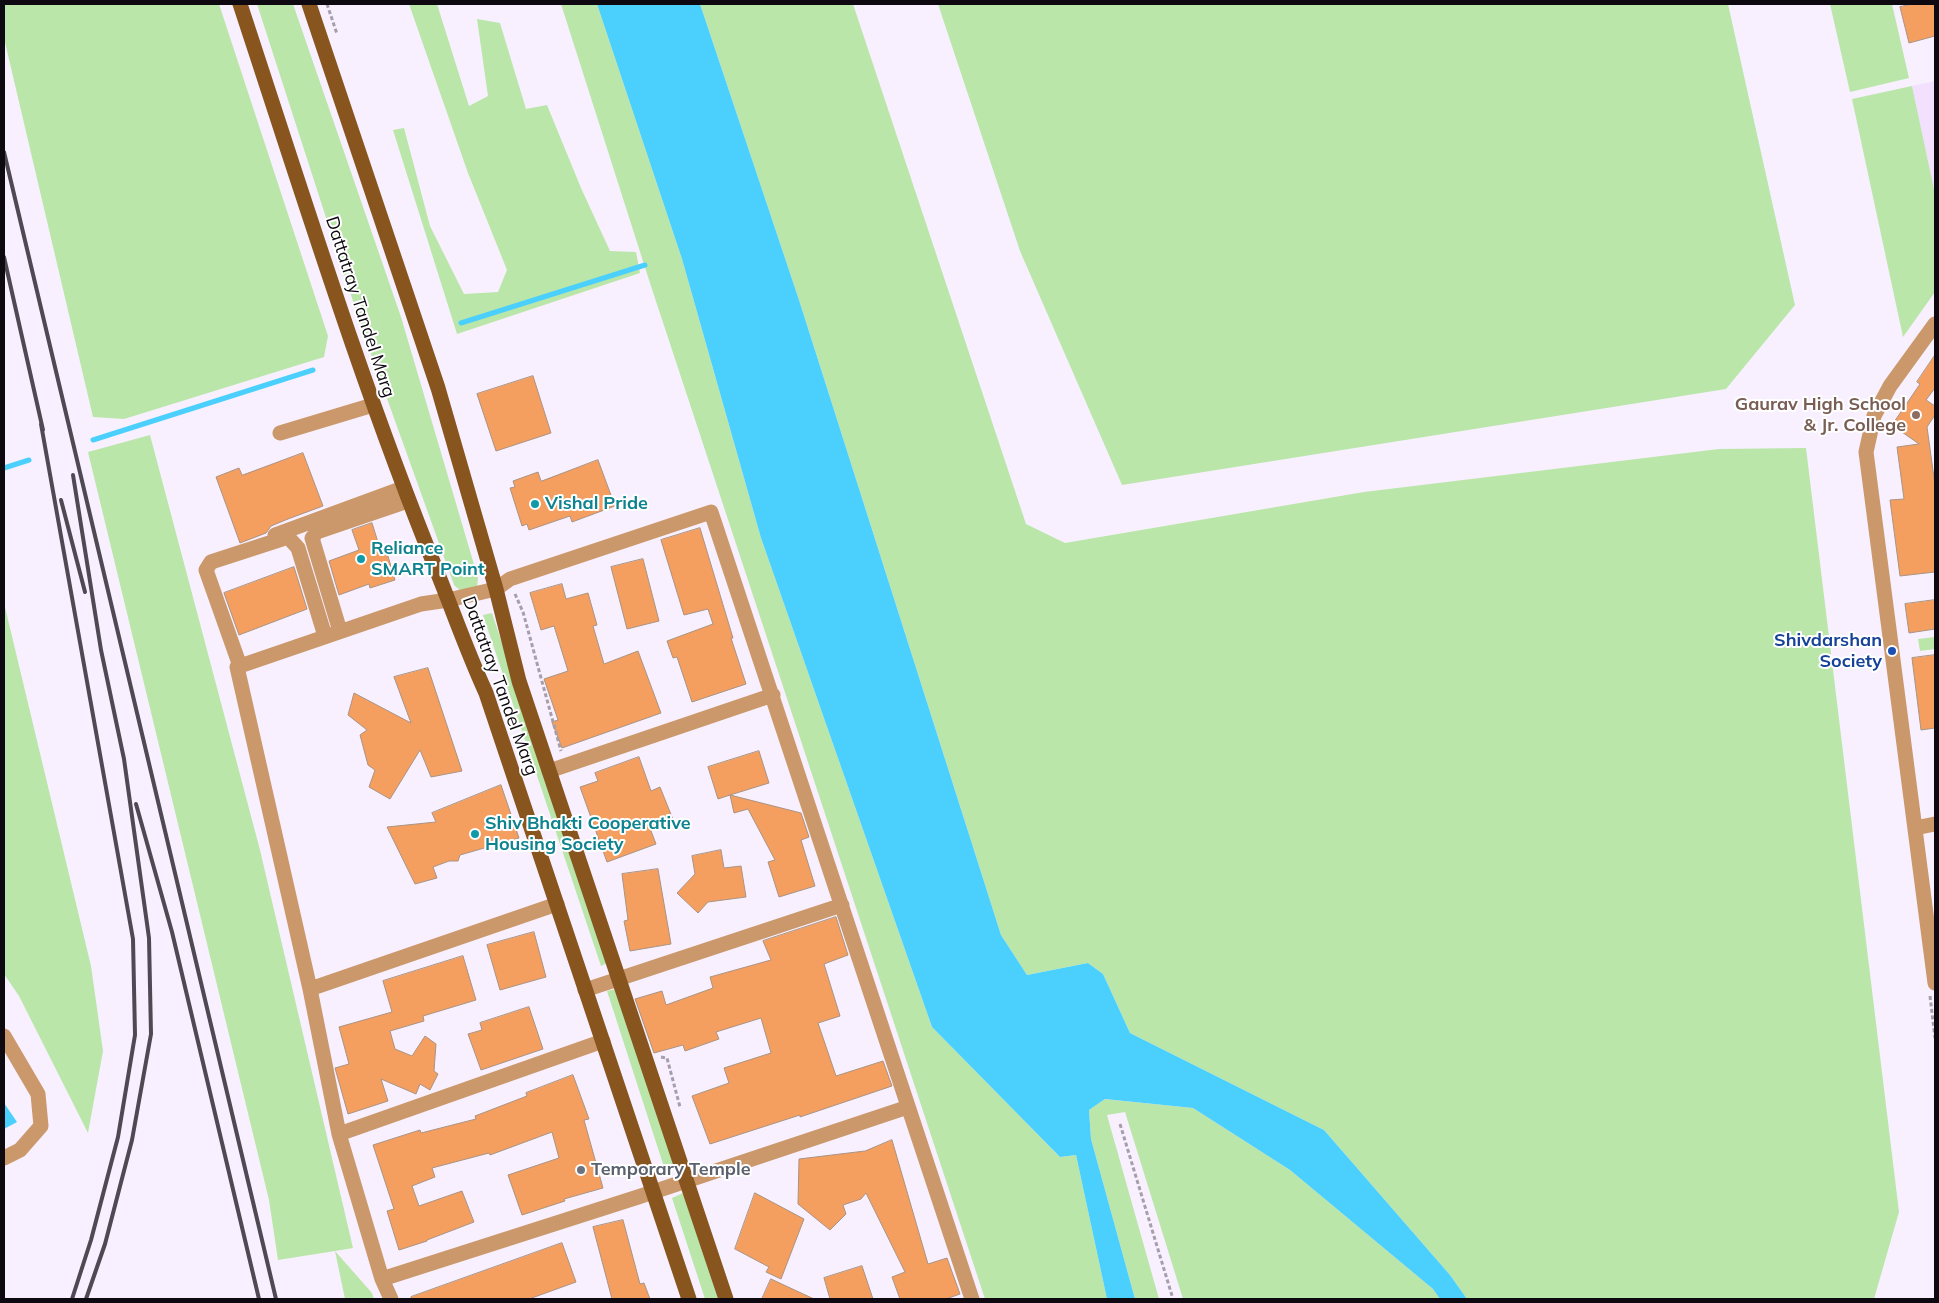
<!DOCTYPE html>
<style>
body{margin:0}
#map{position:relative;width:1939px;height:1303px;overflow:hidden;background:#f8f0fe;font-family:Mulish,sans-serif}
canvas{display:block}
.frame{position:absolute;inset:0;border:5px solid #0e0911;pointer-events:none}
</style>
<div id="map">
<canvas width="1939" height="1303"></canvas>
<div class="frame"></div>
</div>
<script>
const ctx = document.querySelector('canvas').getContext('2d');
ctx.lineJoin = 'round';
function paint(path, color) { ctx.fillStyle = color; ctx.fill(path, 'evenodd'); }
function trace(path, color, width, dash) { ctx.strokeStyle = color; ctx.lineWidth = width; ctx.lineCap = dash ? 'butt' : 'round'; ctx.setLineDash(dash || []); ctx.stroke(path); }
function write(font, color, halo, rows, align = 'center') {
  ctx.font = font + ' Mulish,sans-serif'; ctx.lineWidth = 4; ctx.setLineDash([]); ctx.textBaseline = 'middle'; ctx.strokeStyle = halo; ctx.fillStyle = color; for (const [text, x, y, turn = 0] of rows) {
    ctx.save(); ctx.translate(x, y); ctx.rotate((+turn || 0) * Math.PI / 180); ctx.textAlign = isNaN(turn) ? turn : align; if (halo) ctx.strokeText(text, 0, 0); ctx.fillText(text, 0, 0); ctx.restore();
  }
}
const built = new Path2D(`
 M1935,81V194L1912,86Z`);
const green = new Path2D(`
 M4,4H219L328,336L324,357L124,419L93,417L4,38Z
 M257,4H293L401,317L478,578L477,588L463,593L454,585L362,329Z
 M409,4H437L469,106L488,96L477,19L500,23L526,109L547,105L581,188L610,251L636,252L640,273L457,334L393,130L404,128L430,226L464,294L498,292L507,270L468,173Z
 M561,4H597L682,259L761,538L932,1027L1060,1157L1076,1155L1107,1299H985L649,280Z
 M700,4H853L1026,524L1065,543L1364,492L1719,449L1806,448L1899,1212L1874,1299H1467L1450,1275L1324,1130L1130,1033L1103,974L1088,963L1027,975L1001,935L799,300Z
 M938,4H1728L1795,305L1726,389L1122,485L1020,251Z
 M1830,4H1892L1909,78L1850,92Z
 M1912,86L1935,194V292L1903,337L1852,99Z
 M150,435L260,850L353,1248L335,1251L372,1293L374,1299H345L335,1251L278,1260L269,1200L88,452Z
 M4,603L91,966L103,1051L88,1133L19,996L4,974Z
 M492,613L607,963L601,966L483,615Z
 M1935,637V649L1920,651L1918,639Z
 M616,989L675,1163L664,1167L607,991Z
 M1105,1099L1193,1108L1290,1170L1433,1289L1440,1299H1183L1125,1112L1107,1115L1159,1299H1135L1091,1139L1089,1110Z
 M683,1193L718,1299H705L672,1198Z`);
const water = new Path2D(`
 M597,4H700L799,300L1001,935L1027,975L1088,963L1103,974L1130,1033L1324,1130L1450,1275L1467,1299H1440L1433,1289L1290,1170L1193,1108L1105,1099L1089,1110L1091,1139L1135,1299H1107L1076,1155L1060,1157L932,1027L761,538L682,259Z
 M4,1103L17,1122L4,1129Z`);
const stream = new Path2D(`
 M461,323L645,265
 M93,440L313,370
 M4,468L29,460`);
const building = new Path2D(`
 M1913,4H1935V36L1909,43L1900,7Z
 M1935,355V388L1926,400L1935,406V415L1927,427L1935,485V572L1900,576L1890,500L1904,499L1897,447L1919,444L1892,425L1920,384L1917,382Z
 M533,376L551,433L496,451L477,394Z
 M303,453L323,506L288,519L271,526L266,533L240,543L216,477L239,468L242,475Z
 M598,460L615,506L572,522L570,516L529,530L527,524L522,526L510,488L515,487L513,481L538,472L541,481Z
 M372,523L382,555L387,553L395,580L370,588L369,584L339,595L329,561L359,550L352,530Z
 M700,528L733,638H731L746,684L692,702L677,657L673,658L667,641L713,624L708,609L684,615L661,540Z
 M643,559L659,621L627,629L611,567Z
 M294,567L307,609L239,635L224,593Z
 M562,584L566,599L588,593L597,625L593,626L604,664L638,651L661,713L562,748L552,722L558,720L544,679L568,671L554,626L541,630L530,593Z
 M1935,600V629L1909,633L1905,604Z
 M1935,655V728L1921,730L1912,658Z
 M428,668L462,771L431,777L420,750L390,799L369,787L375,770L368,765L360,735L367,730L348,715L354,693L411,723L394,677Z
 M759,751L769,783L730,795L801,813L809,837L801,840L815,886L779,897L768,862L775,860L748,809L734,813L730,795L718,799L708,767Z
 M639,757L651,791L660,787L674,822L651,831L656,844L607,862L580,787L598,781L595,773Z
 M501,785L519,838L460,855L458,861H449L433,867L437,878L415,884L387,827L436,822L432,813Z
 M721,850L724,868L741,866L746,897L708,902L698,913L677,893L695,874L692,856Z
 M658,869L671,944L630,951L624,921L628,920L622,874Z
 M836,917L848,955L824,964L840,1016L818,1023L836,1076L883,1061L892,1086L800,1117V1115L710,1144L692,1096L729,1083L724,1068L771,1053L761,1018L716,1032L719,1039L685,1051L683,1045L654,1053L635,999L662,991L666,1005L713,988L710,977L771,960L763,941Z
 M534,932L546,977L500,990L487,945Z
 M463,956L476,1000L423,1016L424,1021L390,1031L395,1049L412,1056L425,1036L436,1044L434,1071L438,1074L430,1090L420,1084L416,1094L381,1079L388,1101L348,1114L335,1068L349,1064L339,1027L392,1012L383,981Z
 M529,1007L543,1049L481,1070L468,1034L482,1030L480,1023Z
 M573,1075L589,1119L584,1120L603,1188L564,1199L565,1201L522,1215L508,1175L559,1158L552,1132L490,1155L489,1153L432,1168L435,1177L412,1186L419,1206L462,1191L474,1222L427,1240V1241L399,1250L387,1211L394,1209L373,1145L420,1130L421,1133L476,1119L475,1116L527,1096L526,1093Z
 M892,1140L928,1264L947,1258L960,1294L946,1299H900L892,1277L905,1272L866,1193L861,1199L843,1205L846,1214L830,1230L798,1204L799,1159L865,1151Z
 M755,1193L804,1219L781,1279L766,1272L769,1267L735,1249Z
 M623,1220L640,1284L644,1283L650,1299H612L593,1227Z
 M562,1243L576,1282L529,1299H411V1297Z
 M862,1266L873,1299H830L824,1278Z
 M771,1279L814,1299H762Z`);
const path = new Path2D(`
 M327,4L337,34
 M515,594L523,612L561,751
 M1930,996L1935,1038
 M661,1057L667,1058L680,1107
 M1120,1124L1173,1299`);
const minor = new Path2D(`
 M1935,324L1890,386L1874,416L1866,452L1935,983
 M280,433L373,405
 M275,535L403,488
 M340,631L312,538L317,532L408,501
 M240,666L206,570L211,562L288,537L298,548L325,636
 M549,771L773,695
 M1915,828L1935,824
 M310,989L557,904
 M585,990L842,905
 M4,1036L38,1094L41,1126L20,1150L4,1158
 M339,1134L603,1041
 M382,1279L638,1197L908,1107
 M391,1299L382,1279L339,1134L310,989L237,667L421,604L448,600L496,589L510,579L711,512L972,1299`);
const major = new Path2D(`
 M240,4C303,195 362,387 438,574C454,614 468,654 486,693L689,1299
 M309,4L438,388L496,589L519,681L726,1299`);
const rail = new Path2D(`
 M4,152L276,1299
 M4,257L43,430
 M41,424L133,939L135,1035L118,1137L91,1240L72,1299
 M73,475L101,650L124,759L149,938L151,1034L132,1140L105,1244L86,1299
 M61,500L85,592
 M136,804L172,932L259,1299`);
const markers = [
 [1916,415,5,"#8d6e63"],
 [535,504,5,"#0f9aa8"],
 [361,559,5,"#0f9aa8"],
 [1892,651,5,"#1a4fb4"],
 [475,834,5,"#0f9aa8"],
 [581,1170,5,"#6b7280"]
];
const streetNames = [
 ["Dattatray Tandel Marg",360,307,72],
 ["Dattatray Tandel Marg",500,686,70]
];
const educationNames = [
 ["Gaurav High School",1906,405],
 ["& Jr. College",1906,426]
];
const cultureNames = [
 ["Vishal Pride",545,504],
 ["Reliance",371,549],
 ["SMART Point",371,570],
 ["Shiv Bhakti Cooperative",485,824],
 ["Housing Society",485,845]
];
const transitNames = [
 ["Shivdarshan",1882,641],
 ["Society",1882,662]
];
const worshipNames = [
 ["Temporary Temple",591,1170]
];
paint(built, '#f2e0fe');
paint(green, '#bae6aa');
paint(water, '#4bd0fd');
trace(stream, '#4bd0fd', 5);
paint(building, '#f49e5f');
trace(building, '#a99384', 1);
trace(path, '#a69fab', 3, [4, 2.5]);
trace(minor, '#ca986b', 15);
trace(major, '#88551f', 15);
trace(rail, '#4f4953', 4);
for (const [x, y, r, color] of markers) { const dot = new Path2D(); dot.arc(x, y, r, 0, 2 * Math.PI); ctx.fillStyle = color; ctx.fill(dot); trace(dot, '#fff', 2); }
write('18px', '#0e0911', '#fff', streetNames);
write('bold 18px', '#785e54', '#fff', educationNames, 'right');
write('bold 18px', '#0d838f', '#fff', cultureNames, 'left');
write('bold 18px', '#164399', '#fff', transitNames, 'right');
write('bold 18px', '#5b616d', '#fff', worshipNames, 'left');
</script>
